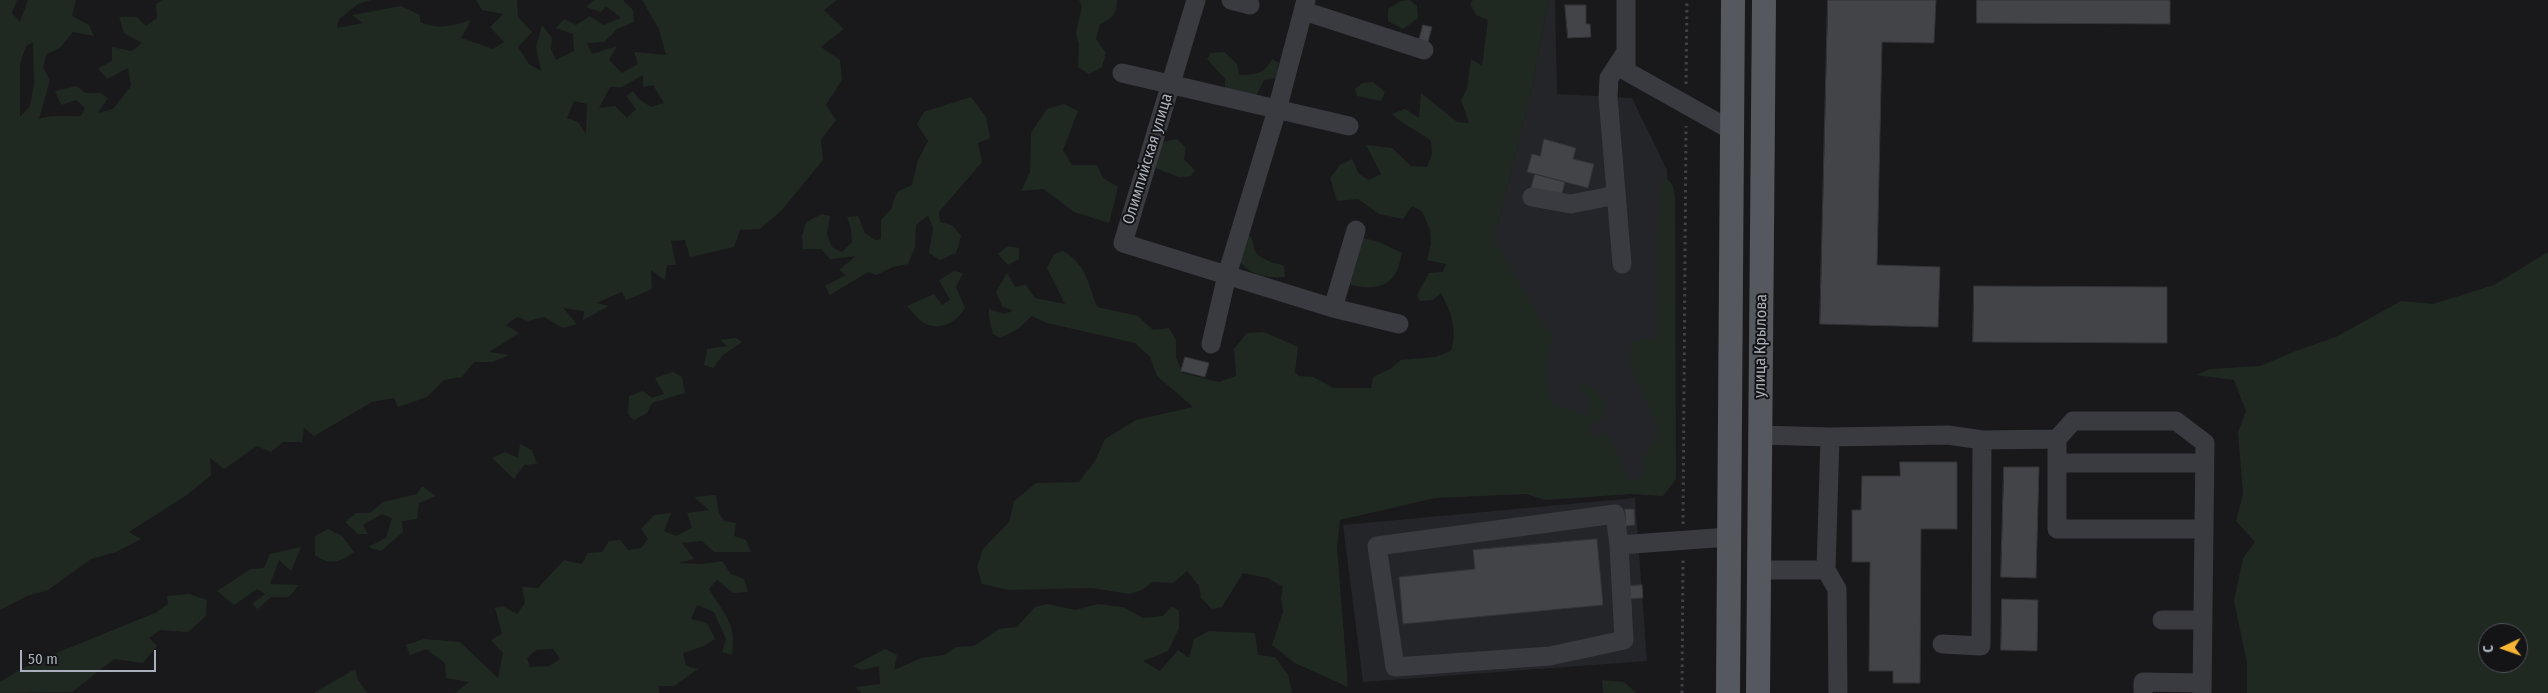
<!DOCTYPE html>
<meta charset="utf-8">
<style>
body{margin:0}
#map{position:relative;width:2548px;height:693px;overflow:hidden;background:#19191b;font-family:"Fira Sans Condensed",sans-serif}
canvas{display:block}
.north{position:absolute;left:2478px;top:623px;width:50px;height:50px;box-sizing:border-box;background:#141416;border:1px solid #505258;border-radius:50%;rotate:267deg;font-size:14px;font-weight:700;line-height:20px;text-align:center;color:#aab0bb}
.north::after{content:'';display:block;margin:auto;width:18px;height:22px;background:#f9b433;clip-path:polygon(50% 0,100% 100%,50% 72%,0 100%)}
.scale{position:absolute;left:20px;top:650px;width:136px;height:22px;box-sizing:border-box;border:2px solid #aab0bb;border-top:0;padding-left:6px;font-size:15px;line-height:18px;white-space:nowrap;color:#aab0bb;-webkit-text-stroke:4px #141416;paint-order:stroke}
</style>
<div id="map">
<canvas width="2548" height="693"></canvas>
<div class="north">С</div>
<div class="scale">50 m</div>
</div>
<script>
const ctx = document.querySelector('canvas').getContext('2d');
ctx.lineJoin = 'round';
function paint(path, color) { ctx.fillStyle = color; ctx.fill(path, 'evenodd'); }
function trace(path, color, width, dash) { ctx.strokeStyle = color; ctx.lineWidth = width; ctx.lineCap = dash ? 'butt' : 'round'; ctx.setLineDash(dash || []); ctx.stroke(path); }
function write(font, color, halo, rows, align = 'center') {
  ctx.font = font + ' "Fira Sans Condensed",sans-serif'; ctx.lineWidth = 4; ctx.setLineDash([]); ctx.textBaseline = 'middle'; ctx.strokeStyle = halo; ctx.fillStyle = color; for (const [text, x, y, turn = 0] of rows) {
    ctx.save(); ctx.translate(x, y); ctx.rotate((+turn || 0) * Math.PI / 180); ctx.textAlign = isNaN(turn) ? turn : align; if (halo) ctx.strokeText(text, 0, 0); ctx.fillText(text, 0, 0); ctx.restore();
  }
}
const built = new Path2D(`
 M1548,0H1555L1557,94L1632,98L1667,170L1674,471L1637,488L1530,492L1494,239L1532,88Z
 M1635,498L1647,661L1363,682L1343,525Z`);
const green = new Path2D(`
 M0,0H17L12,13L20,22L28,0H76L72,16L89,25L94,36L73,32L60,48L47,54L43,67L50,80L39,119C53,114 65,117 81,116L85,108L76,100L61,105L55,91L77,86L85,93H100L108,98L98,113L113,109L131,86L128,68L107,79L98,68L112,61V47L132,51L142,43L124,33L119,17H137L146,26L157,18L156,4L163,0H371L358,4L339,19L337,28L363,23L352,15L401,6L420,15V22C439,30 452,26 471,20L461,38L493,49L504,42L490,27L503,14L482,10L476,0H517L518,17L532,32L518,47L529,64L541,71L536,47L542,25L552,38L551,49L556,60L574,51L573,34L556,28L564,19L576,25L590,16L603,25L621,18L606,6L601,12L586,7L594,0H623L633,10L634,22L617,29L604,42L587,43L592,54L617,46L609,60L622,73L638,64L634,52L666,55L659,29L642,0H837L824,10L844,29L821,47L840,60L842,80L826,105L836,120L821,140L823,160L782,210L760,229L740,230L734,247L690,257L685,240L671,241L676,265H667L665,280L651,270L652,289L626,300L622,292L596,303L609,306L583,320L584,311L563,308L577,324L563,328L544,317L528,321L517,317L506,325L519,333L489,352L509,355L493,362H474L462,377L444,380L427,397L398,407L394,398L372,402L314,436L304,428L302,442H283L271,452L257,446L224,469L210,458L211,475L187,495L129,532L141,539L116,552L91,559L48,590L27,596L0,610ZM33,42L34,84L30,106L20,117V64L26,46ZM643,75V87L653,85L664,103L651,107L639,99L633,91L626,96L636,109L627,118L615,106L599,108L610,87H622ZM574,101L587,104L586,134L578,122L567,118Z
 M1079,0H1117C1117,14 1112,19 1100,24L1096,39L1106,53L1102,67L1089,74L1078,67L1079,44L1076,33L1082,6Z
 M1410,0L1417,6L1418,18L1403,29L1388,21V9L1401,1Z
 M1473,0H1548L1532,88L1494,239L1544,325L1553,335C1545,359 1542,381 1553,404L1586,416L1591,401L1578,387L1585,383L1604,400L1605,416L1588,427L1595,441L1602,431C1618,448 1620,460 1628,480L1639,481L1645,471L1644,457L1659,431L1630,364L1631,344L1640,339L1657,340C1658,286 1654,231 1663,177C1673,181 1674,188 1675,197L1676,479L1663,496L1631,494L1545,500L1527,494L1435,498L1340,520L1337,547L1348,687L1295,663L1272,645L1283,612L1281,598L1283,587L1268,578L1243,573L1222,607L1212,609L1201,598L1199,586L1187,571L1173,583L1153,582L1142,590L1129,594L1092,588L1008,590L982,584L977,567L983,549L1009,522L1014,501L1036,483L1079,482L1095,461L1105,439L1136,420L1193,407L1157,376L1150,357L1135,343L1047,323L1032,316L1018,329L1000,338L993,334L989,317V309L1004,314L1013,311L1002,306L996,292L1007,273L1015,287L1026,285L1035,298L1065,304L1047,268L1054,254L1063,251C1086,264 1088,283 1097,307L1138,316L1153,330L1169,328L1176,340V357L1182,373L1219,382L1236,376L1234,349L1247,333L1264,332L1298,347L1295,372L1299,376L1313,377L1334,388H1371L1373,377L1390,369L1401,360L1435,357L1451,351C1458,332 1451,311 1441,293L1433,300L1420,301L1417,295L1429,273L1443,272L1446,264L1427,260L1431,244L1430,230L1422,211L1412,206L1403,219L1379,214L1358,199L1337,201L1330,178L1340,165L1352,159L1359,174L1369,180L1381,174L1366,145L1392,148L1411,166L1427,167L1432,154L1431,141C1417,129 1403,126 1392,114L1405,109L1419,118L1421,93L1457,122L1469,123L1461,100L1467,89L1471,59L1482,66L1488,20L1476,15L1470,4Z
 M1224,52L1237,64L1239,75C1256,74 1264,75 1272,59L1279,63L1276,78L1264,80L1255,98L1225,91V79L1207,59L1211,53Z
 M1373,82L1385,92L1381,101L1357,96L1355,89L1362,83Z
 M971,97L986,117L990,138L978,143L982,162L939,212L940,222L952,225L961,236L956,253L940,260L929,253L933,228L928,215L916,225L915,247L908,264L893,267L876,275L868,272L830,295L825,286L846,275L839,270L856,256L830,259L821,249H803L802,236L806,222L822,214L830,216L827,234L832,247L842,252L852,242L851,229L847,217L858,216L865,233L875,240L881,239V220L891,209L897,192L912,185L918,160L928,141L917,124L924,112Z
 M1064,104L1078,111L1063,150L1072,165H1097L1103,178L1118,187L1109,223L1074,212L1043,189L1021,191L1030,172L1031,133L1047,109Z
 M1177,139L1186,148L1184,159L1195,170L1191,176L1179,177L1155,168L1162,142Z
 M1250,236C1254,241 1253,246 1255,251C1261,261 1274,262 1284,266L1285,277C1262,278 1251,275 1236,258L1242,237Z
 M1359,237L1379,242L1402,253C1396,285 1382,291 1351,285L1348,271Z
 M1008,246L1019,248V259L1008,265L998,254Z
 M2548,252V693H2247V663L2234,601L2243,558L2255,542L2236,521L2243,494L2238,432L2246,411L2234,380L2196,375L2210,369L2260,366L2296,351L2336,337L2401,301L2433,304L2494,285ZM2488,633H2518V663H2488Z
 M954,271L963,273L956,287L965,308C956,323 941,331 924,323C918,320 912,311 907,306L934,294L942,305L950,300L939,280Z
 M736,338L742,342L723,355L713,368L704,365L707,349L727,346L720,340Z
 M673,372L682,377L685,393L652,403L647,413L634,420L628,414L629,396L643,391L652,398L664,394L655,378Z
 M520,444L532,450L537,464L524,465L514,479L492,458L505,452L518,458Z
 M422,486L436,496L419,503L417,519L402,521L403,532L381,551L368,547L386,538L392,518L382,514L363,525L368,534H358L345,522L356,513H370L383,502L417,494Z
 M716,495L719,513L724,521L736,523L734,536L746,540L751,552H714L702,541L682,543L694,559L678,563L702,564L722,561L731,574L744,579L748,592L733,593L717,580L709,589C724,614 737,623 732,655L722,652L726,639L714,612L697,605L691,619L707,623L715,639L704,646L683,653L686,666L698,669L674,686H659V693H455L469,682L446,678L445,663L426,649L410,655L406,645L424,639L460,642L498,678L503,653L491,640L502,634L495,608L503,606L517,614L525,603L522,587L538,588L564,560L582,564L588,553L602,552L609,541L620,540L628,550L641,548L648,539L641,529L654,515L671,513L664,531L676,536L692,528L687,513L709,510L694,497ZM553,649L560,659L549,666L530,667L527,658L536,650Z
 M328,529L342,536L354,552C340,562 330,566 315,555V536Z
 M301,547L291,571L279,560L270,584L299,585L289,597H271L258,609L252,604L265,594L257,589L234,605L217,591L251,569L264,568L270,554Z
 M189,594L207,600L206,616L188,632L160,630L149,638L157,646L143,663L114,659L72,692L0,693V682L21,669L49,656L155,613L168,604L167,596Z
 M1047,604L1075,610L1098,604L1123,607L1143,618L1163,616L1172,606L1179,611V628L1168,651L1143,661L1160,671L1178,650L1189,658L1194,639L1209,631L1255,633L1258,655L1275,657L1288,675L1292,693H862L855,687L880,684L879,666L862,670L853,666L885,649L897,655L894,670L921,658L944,655L956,647L974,646L999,629L1017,627L1035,607Z
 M355,669L358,680L367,693H314Z
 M1602,680L1624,682L1636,693H1603Z`);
const building = new Path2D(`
 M1828,0H1936L1934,43L1882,42L1877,265L1940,267L1938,327L1820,324Z
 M1977,0H2170V24L1977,23Z
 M1565,5H1586V24H1590L1591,37L1568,38Z
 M1423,25L1432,27L1428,42L1419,40Z
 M1544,139L1576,148L1573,159L1594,164L1588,188L1527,172L1532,154L1540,156Z
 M1535,174L1565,182L1561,197L1531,189Z
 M1974,286L2167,287V343L1973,342Z
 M1185,357L1209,363L1205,377L1181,371Z
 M1900,462H1957V529H1921L1920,683H1893V671H1869L1870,562H1852V510H1861L1862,476H1900Z
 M2004,467H2039L2036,578L2001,577Z
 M1625,509H1634L1635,525L1626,526Z
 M1597,539L1603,605L1403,624L1399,577L1475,569L1473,550Z
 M1642,585L1643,598L1628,599L1627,586Z
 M2002,599L2038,600L2037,651L2001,650Z`);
const path = new Path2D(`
 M1686,84L1687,0
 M1683,524L1686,126
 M1682,693L1683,558`);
const minor = new Path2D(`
 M1196,0L1123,243L1333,308L1399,324
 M1231,0L1250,5
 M1626,0V71L1731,130
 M1304,11L1424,50
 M1122,73L1349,126
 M1532,197L1571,204L1616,195
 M1622,264L1608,97L1609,78L1626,52
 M1333,308L1356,230
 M1211,344L1227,275L1277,110L1306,0
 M1760,435L1830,437
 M2057,439V529H2204
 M2057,463H2204
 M1619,545L1624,640L1550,656L1395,667L1377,546L1615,514L1619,545L1729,537
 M1759,570H1826L1837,589L1838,693
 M1826,570L1830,437L1948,435L1982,440L2057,439L2073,421H2176L2205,443L2202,693
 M2162,620H2203
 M1942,644L1981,646L1982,440
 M2143,693V682L2202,683`);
const major = new Path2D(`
 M1728,693L1733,0
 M1758,693L1764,0`);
const streetNames = [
 ["Олимпийская улица",1148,159,-73],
 ["улица Крылова",1761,346,-89]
];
paint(built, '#242528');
paint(green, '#202921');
paint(building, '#434448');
trace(building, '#323337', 1);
trace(path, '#3f4247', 3, [2.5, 4]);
trace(minor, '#393b40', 19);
trace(major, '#55585f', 24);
write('16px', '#aab0bb', '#141416', streetNames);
</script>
